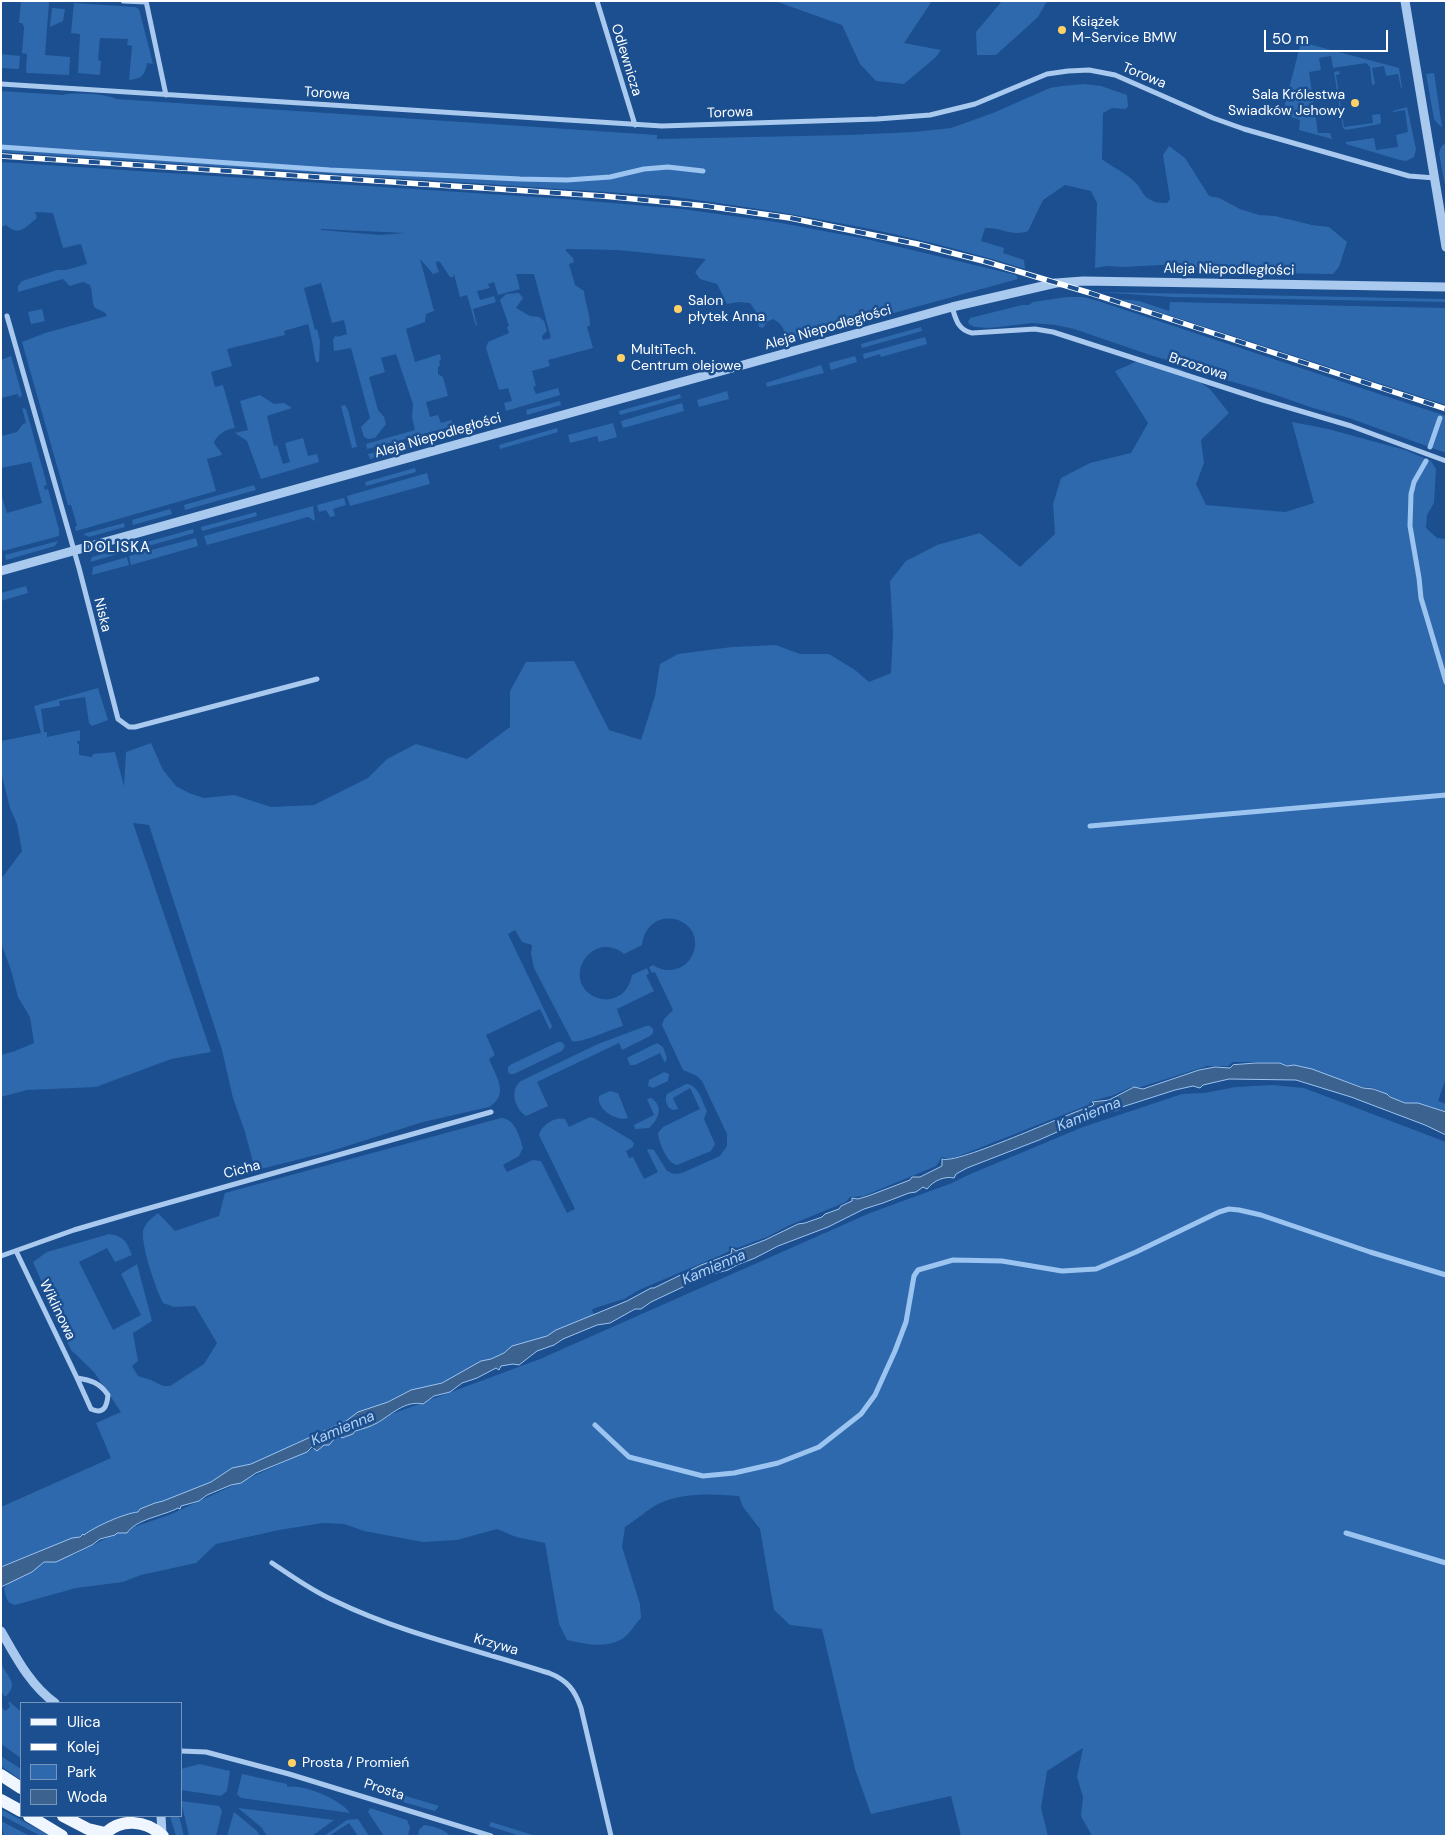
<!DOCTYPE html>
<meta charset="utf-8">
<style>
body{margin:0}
#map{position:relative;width:1447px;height:1837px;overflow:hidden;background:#1b4f8f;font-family:"DM Sans",sans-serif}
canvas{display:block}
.frame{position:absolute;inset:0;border:2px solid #fff;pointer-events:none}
.legend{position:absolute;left:20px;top:1702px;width:162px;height:115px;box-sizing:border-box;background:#1b4f8f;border:1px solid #7695bc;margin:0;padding:6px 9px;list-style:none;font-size:15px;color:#fff}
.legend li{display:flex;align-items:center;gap:10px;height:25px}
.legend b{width:25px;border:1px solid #7695bc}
.scale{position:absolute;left:1264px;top:30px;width:124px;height:22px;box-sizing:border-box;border:2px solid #fff;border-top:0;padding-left:6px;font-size:15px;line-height:18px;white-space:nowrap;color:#fff;-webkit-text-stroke:4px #1b4f8f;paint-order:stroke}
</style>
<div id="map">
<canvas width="1447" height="1837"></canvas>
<div class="frame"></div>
<ul class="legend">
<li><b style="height:6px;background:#f0f6ff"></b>Ulica</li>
<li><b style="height:6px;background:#fff"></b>Kolej</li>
<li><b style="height:14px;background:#2e69ad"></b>Park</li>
<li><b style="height:14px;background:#3c6290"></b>Woda</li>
</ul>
<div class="scale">50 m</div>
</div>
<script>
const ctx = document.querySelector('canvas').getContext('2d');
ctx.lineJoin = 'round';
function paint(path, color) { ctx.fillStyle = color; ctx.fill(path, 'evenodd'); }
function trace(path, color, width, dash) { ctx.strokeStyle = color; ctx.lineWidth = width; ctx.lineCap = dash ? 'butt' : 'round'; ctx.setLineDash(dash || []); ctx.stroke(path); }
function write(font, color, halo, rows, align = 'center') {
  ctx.font = font + ' "DM Sans",sans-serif'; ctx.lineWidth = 5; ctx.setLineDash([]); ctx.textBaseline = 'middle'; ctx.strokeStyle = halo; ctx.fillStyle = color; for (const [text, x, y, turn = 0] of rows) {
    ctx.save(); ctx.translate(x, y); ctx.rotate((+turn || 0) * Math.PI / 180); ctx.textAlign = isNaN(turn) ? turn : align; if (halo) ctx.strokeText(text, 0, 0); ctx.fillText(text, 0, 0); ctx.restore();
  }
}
const green = new Path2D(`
 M21,1L49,2L45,55L70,57L69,75L27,73L26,70L27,54L22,53L24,27L22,23H19Z
 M775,1H932L904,43L941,50L936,57L904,84L876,81L860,64L842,25Z
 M1002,1H1047L1038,17L996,55H977L976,32Z
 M74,3L135,7L139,9L153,64L147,63C145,75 142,79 129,80L132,46L127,45L128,39L100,38L98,60L101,61L100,75L78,73L80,34L71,33Z
 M52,8L65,9L63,21L50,27Z
 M1301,42L1399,68L1402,88H1401L1398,74L1386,76L1384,66L1372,68L1375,84L1372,85L1370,67L1366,63L1333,68L1331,56L1319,58L1321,70L1309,72L1318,133H1330L1332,139L1299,130L1300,120L1288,116L1283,112Z
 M1,54L20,56L19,69L1,68Z
 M1339,71L1340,74L1336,75L1344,127L1373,123L1372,115L1380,114L1381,122L1380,124L1346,130L1343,128L1334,72Z
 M1434,73L1442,127L1437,123L1434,119L1426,74Z
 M1084,84L1101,86L1127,95L1128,106L1126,109L1112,108L1103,113L1102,159C1113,168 1127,173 1137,184C1141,189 1143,196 1149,199C1155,203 1160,203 1167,203L1170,199L1163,155L1169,146L1185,158L1209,196L1219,198L1240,209L1259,215L1275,216L1312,225L1329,227L1347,242L1339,267L1333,274L1265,273L1161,265L1124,267L1107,266L1095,268L1097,203L1091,191L1065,185L1043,200L1028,231C1011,237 1002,227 985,228L981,241L1004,248L1003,253L1024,260L1025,269C909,232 788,212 667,196L1,152V91L63,95C71,92 108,94 116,99L657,135V139L849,135L914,132L951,128L993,113L1050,88L1062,86Z
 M1407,107L1416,149L1414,157L1406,161L1400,160L1346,144V142L1374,138L1376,150L1398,147L1396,135L1408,132L1405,110L1393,112V111Z
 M1445,143L1446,146V191L1439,153L1441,147Z
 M1,162L566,199L682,209L776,222L866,239L1016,275L1018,279L788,342C784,331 784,325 773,319L767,322L763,328L759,327L757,313L750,303L739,302L727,304L717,284L700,279L695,272L706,259L618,250L566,249V251L573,258L574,262L569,264L575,285L584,291C585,303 590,313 590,325L587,327L593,348L548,360L550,366L532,371L536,386L533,387L536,394L558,388L560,395L506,411L504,403L512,401L508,388L499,390L486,348L488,342L509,333L507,327L509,326L500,300L506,294L519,293L523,298L516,308L530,316L539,317L544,321L547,331L542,336L543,340L551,338L534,274H516L520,289L498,295L494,282L488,284L490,288L477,291L480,300L494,296L496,302L473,309L477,325L476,326L467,295L460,297L454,274L453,277H450L440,262L437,261L436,264L439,272L433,274L420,259L434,311L426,314L425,322L406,329L415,362L440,354L441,360L439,361L440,365L438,367V374L443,377L448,396L426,402L430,417L438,415L441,423L451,420L453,426L367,449L366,444L415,430L412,417L413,404L396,354L381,358L385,372L369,377L378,410L384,417L386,424L375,438L368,439L364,437L361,427L370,418L351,348L334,351L333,340L336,335L337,337L347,334L344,320L332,323L321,283L304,288L315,330L317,329L320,341L319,362H316C313,349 312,337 308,324L284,331L285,335L227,349L232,366L211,372L215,387L223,385L235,428C226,429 218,434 214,442C216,448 221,450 222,455L207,459L216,491L76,531L75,527L77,526L71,505H68L22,342L45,333L107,316L104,312L95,308C91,301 93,292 90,285L83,282L70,286L63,279L18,292V286L22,281L57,270H66L87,264L81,244L63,248L53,213L35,212L37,218C26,227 19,237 6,225L1,227ZM321,230V229L405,233L380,235Z
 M1098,292L1402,298L1446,299V302L1172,297Z
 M1067,297H1083L1098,301L1446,416V453L1349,418L1313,408L1273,394L1220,378L1199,369L1153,356L1074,329L1056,325L1032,323L990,328L975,327L970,325L968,322L970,318L1022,305H1029L1033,302Z
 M1119,299L1139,301L1169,311L1170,302L1446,308V405Z
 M42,309L45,321L31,324L28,312Z
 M921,327L922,331L862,348L861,344Z
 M925,337L927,344L881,357L880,354L864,359L863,354Z
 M11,356L22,395L19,398L18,394L1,398V360Z
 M855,356L857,362L831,370L829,363Z
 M1142,359L1180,369L1210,389L1229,413L1201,440L1204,463L1196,484L1206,505L1285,512L1314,503L1292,422L1328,429L1405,450L1431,461L1436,469L1434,503L1427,515L1426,528L1437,538L1446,539V1078L1438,1101L1446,1104L1445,1111L1419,1103H1406L1395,1099L1374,1088L1363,1087L1301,1066L1287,1065L1279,1062H1233L1228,1066H1207L1141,1087H1131L1114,1095L1092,1101L1088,1105L959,1156L949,1159L942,1157L936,1166L864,1196L850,1197L846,1202L790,1225L767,1237L737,1248L729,1246V1251L726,1253L641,1289L624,1299L595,1308L592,1310L596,1320L489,1362L134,1516L1,1566V1507L111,1458L96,1423L121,1412L94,1372L71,1350L33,1262L47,1252L109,1234C124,1236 127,1242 132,1255L115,1262L107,1248L79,1262L113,1330L141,1315L121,1274L137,1264L152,1321L133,1333L138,1361L132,1366L138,1376L151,1380L163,1386H170L204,1364L217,1343L195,1306L174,1307L163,1303C156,1289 141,1246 143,1231C145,1223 152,1218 158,1213L175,1231L219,1216L225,1193L501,1118C515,1119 519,1135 523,1148L519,1156L503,1165L507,1172L533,1160L541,1161L567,1213L575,1209L539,1135C541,1125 556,1116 565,1119L569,1127L590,1117L594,1118L631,1140L634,1143L633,1147L626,1151L629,1158L633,1157L644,1179L658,1172L647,1150L649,1149L654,1150L667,1171L674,1174L682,1173L720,1156L727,1146V1134L702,1081L697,1076L683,1070L662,1025L664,1019L673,1010L655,972L652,973L649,967L653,965C662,971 673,972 683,966C688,963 692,957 694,951C704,917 648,902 642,945L624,954C595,930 562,974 591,995C598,999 606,1001 614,998C624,995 630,986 632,975L647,968L649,974L646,975L654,991L617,1009L623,1026C611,1029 581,1044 572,1041L534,968L531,954L532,945L522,942L515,930L508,934L552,1026L550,1030L540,1009L486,1035L495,1055L489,1059C496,1077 510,1094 489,1107L423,1122L328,1152L261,1169L253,1162L245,1132L233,1098L222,1050L149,825L133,823L211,1052L171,1059L96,1087L27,1090L1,1097V1055L15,1051L34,1043L30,1017L18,997L11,970L1,943V879L22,851L17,824L10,808L1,772V741L41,733L34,706L98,688L108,720L92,726L89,723L85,697L59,701L60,706L41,709L44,732H47V737L80,730V741H77V743L79,744V755L92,757L93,754L115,752L124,786L126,752L151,743L163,770L176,786L189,793L204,798L234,795L271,807L314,805L368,778L387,759L416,744L467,759L510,727V691L526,662L574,661L609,730L641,740L655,696L660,664L678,654L732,647L776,645L800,654H829L855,670L869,682L891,673L893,633L890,581L906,561L937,545L980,533L1020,567L1055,534L1053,504L1061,478L1090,463L1131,453L1148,423L1115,371Z
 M821,365L824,373L767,387L766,383Z
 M727,391L729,399L699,407L697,400Z
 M680,394L681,398L620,415L619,411Z
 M260,395L274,404L284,403L292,408L267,416L274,446L277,445L283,464L290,462L285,443L303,438L308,456L317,454L319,462L261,479L247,441L235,433L248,430L240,401Z
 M560,401L561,405L527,415L526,410Z
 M682,403L684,411L623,428L621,421Z
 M345,405L348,410L357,447L352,448L341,406Z
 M22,408L26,409L47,485L44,486L45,490L48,489L59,530V536L3,551L1,544V494L7,513L42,503L31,462L1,468V436L17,432L23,424L26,423Z
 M613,423L617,437L599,442L597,436L570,443L568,435Z
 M557,428L558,432L500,449L499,445Z
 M409,443L411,447L370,459L368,454Z
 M415,468L416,472L366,486L365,482Z
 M427,473L430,484L350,506L347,496Z
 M254,485L256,490L185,510L184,505Z
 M344,498L346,505L333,509L335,516L330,517L326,510L319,512L317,505Z
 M313,506L315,521L308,517L207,545L204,536Z
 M170,509L172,514L133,525L132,520Z
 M256,512L257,516L202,531L201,527Z
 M124,523L125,527L89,537L83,534Z
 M193,529L194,533L141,548L140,544Z
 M196,538L198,546L131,565L129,556Z
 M58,541L55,546L6,560L5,555Z
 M131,546L132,550L90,562L92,557Z
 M127,557L129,565L92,575L93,567Z
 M26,586L28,593L1,601V593Z
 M646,1026H650L653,1029V1033L650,1036L622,1050L619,1043L537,1082L548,1106L526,1116C515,1109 509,1090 521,1081L598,1044Z
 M558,1042H562L565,1046L562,1051L514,1074H510L508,1072V1067L510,1065Z
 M657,1043L663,1047L667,1058L665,1063L660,1053L635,1065H630L627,1058Z
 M664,1072L669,1074L668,1081L653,1088L648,1086L649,1080Z
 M686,1084C698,1084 702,1101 707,1111L704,1119L715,1144L711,1151L677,1165C667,1163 659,1143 658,1133L663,1127L700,1109L690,1088L673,1098L678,1109L673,1110C667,1108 664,1100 667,1094Z
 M1272,1085L1304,1088L1446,1142V1836H1092L1081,1816L1083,1797L1077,1777L1083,1748L1047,1771L1041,1808L1048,1836H961L951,1796L871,1814L855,1769L822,1629L790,1625L774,1610L760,1529L743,1507L739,1496C713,1494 683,1492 658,1504C647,1510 636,1520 625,1527L622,1547L640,1604L641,1618C635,1624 629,1635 622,1639C604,1649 585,1644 567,1640L559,1624L545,1543L516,1537L497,1529L457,1540L423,1542L364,1531L344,1524L323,1523L279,1530L216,1544L196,1563L141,1575L123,1582L76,1588L15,1605C6,1603 6,1597 4,1588L15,1577L30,1568L57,1558L75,1554L119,1532L169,1515L373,1421L540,1359L870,1213L952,1183L968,1175L1083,1127L1182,1094L1204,1093L1236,1087Z
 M610,1091L618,1093L628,1118C617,1122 596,1109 599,1096Z
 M651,1098C664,1106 659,1119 649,1128L635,1129L634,1125L654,1115L647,1099Z
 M1,1664C9,1678 19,1685 5,1697L1,1691Z
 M8,1702H10L21,1712V1758L1,1744V1706L5,1711L10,1707Z
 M1,1756L21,1769V1780L1,1766Z
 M199,1764L230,1771L227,1791L221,1796L181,1790V1769Z
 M242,1774L287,1784V1787C303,1784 340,1799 350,1813L241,1798L237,1794Z
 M396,1793L439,1806L435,1811L396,1800Z
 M181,1801L219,1806L222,1811L216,1836H189Z
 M238,1808L334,1820L312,1836H267L261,1827Z
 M370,1808L407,1820L410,1827L408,1836H384L368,1812Z
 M1,1809L50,1836H41L1,1815Z
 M234,1812L257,1831L260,1836H227Z
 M170,1816H179L184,1836H176Z
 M358,1819L369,1836H358L349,1823L329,1836H324L347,1820Z
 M1,1821L30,1836H4Z
 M491,1822L536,1836H520L489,1826Z
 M424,1825C432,1826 445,1829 450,1836H418L419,1830Z`);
const water = new Path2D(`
 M1256,1063H1280L1287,1066L1294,1065L1312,1069L1363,1088L1373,1089L1387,1094L1390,1097L1405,1103H1418L1446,1112V1135L1425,1125L1351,1097L1296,1080L1229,1079L1203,1085L1200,1088L1193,1086L1175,1090L1122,1107L1118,1110L1093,1116L1039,1140L967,1168L956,1174L954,1178C945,1176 934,1180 927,1189L923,1187L916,1192L909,1193L883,1203L864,1209L828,1227L778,1246L755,1258L737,1265L728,1270L697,1278L685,1286L651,1302L641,1309H635L610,1323L597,1325L563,1339L554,1345L537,1351L519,1365L513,1364L501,1366L499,1370L496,1368L477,1378L462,1383L450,1392L434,1396L423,1404C405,1400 391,1415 377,1423C370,1427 362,1429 355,1431L353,1434L342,1438L340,1436L335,1438L329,1445H324L317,1451L312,1447L307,1452L256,1473L241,1483L231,1485L207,1495L199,1501L181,1506L180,1509L178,1508C163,1516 136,1519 127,1533H117L115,1535L100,1539L92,1545L56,1562H44L32,1572L1,1587V1567L72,1538L80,1537L83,1534L84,1535C94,1527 125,1513 138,1512L140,1509L155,1503L163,1501L211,1482L232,1468L251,1464L346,1421L358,1412L388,1402L411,1390L442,1383L481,1361L491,1359L504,1353L512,1346L547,1336L556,1330L627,1301L651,1288H654L701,1265L731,1254L732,1248L736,1251L765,1240L798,1224L805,1223L822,1217L825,1214L839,1209L841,1206L852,1201V1198L858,1199L868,1196L910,1180L912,1177H920L942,1166V1159C957,1165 1068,1113 1092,1106L1094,1104L1092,1102L1109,1100L1134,1087L1143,1089L1199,1070L1215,1067L1230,1068L1233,1065Z`);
const stream = new Path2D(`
 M1,147L330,170L520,179L567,180L610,177L644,169L668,167L703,171
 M1430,447L1440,418
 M1426,461L1414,482L1411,494L1410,526L1419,578L1421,598L1446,682
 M1090,826L1446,795
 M595,1425L629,1457L703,1476L734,1473L778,1463L819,1447L861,1414L875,1395L895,1351L906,1322L914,1276L918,1270L953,1260L1002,1261L1062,1271L1096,1269L1136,1252L1219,1212L1229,1209L1239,1210L1261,1215L1370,1252L1446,1275
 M1346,1533L1446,1563`);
const minor = new Path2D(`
 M123,1L146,2
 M146,1L166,95
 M597,1L635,125
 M1,84L662,126L877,119L930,115L975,104L1047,74L1068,71L1089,70L1115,75L1213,118L1244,129L1409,176L1435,178
 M952,307C956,320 958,330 972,333L1035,329L1053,332L1263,400L1351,426L1446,461
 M7,316L79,568L118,719L129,727H135L317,679
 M16,1251L77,1378C91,1380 100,1383 108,1395C107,1406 104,1415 91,1409L77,1378
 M1,1256L74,1230L132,1213L491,1112
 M272,1563C293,1577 312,1591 335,1601C403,1634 478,1650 549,1673C567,1680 575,1690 581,1708L611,1836
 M181,1751L206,1752L289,1774L491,1836`);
const tertiary = new Path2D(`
 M1405,1L1446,247
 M1,571L952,307L1056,283L1083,281L1446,287
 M1,1631C16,1657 30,1685 55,1703
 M161,1816L162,1834`);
const primary = new Path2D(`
 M1,1775L21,1788
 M1,1800L21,1811
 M29,1816L62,1836
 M63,1816L88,1829L105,1833
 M103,1836C120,1817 146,1820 163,1836`);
const rail = new Path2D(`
 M1,156L603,196L706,206L790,218L917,244L987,262L1090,293L1446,409`);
const markers = [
 [1062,30,5,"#ffd166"],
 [1355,103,5,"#ffd166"],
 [678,309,5,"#ffd166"],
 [621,358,5,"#ffd166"],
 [292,1763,5,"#ffd166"]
];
const poiNames = [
 ["Książek",1072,22],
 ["M-Service BMW",1072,38],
 ["Sala Królestwa",1345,95,"right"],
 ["Swiadków Jehowy",1345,111,"right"],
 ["Salon",688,301],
 ["płytek Anna",688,317],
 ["MultiTech.",631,350],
 ["Centrum olejowe",631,366],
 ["Prosta / Promień",302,1763]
];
const streetNames = [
 ["Odlewnicza",626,60,73],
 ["Torowa",1144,76,23],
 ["Torowa",327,94,4],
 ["Torowa",730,113,-2],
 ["Aleja Niepodległości",1229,270,1],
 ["Aleja Niepodległości",828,328,-16],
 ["Brzozowa",1198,367,18],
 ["Aleja Niepodległości",438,436,-16],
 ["Niska",102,615,76],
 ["Cicha",242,1170,-15],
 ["Wiklinowa",57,1310,64],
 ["Krzywa",496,1645,16],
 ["Prosta",384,1790,18]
];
const neighbourhoodNames = [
 ["DOLISKA",117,548]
];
const waterNames = [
 ["Kamienna",1089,1115,-22],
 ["Kamienna",714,1268,-23],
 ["Kamienna",343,1429,-23]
];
paint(green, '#2e69ad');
paint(water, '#3c6290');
trace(water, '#9cc4f0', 1);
trace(stream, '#9cc4f0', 5);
trace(minor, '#a9c9ee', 5);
trace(tertiary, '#a9c9ee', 9);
trace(primary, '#f0f6ff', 12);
trace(rail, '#fff', 5.5);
trace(rail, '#1b4f8f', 4, [11]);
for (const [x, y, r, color] of markers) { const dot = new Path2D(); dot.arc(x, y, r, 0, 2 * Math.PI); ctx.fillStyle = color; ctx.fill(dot); trace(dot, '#1b4f8f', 2); }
write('14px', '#fff', '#1b4f8f', poiNames, 'left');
write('14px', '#fff', '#1b4f8f', streetNames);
ctx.letterSpacing = '1px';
write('15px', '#fff', '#1b4f8f', neighbourhoodNames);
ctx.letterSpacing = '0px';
write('italic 15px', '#b5d3f5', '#1b4f8f', waterNames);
</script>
